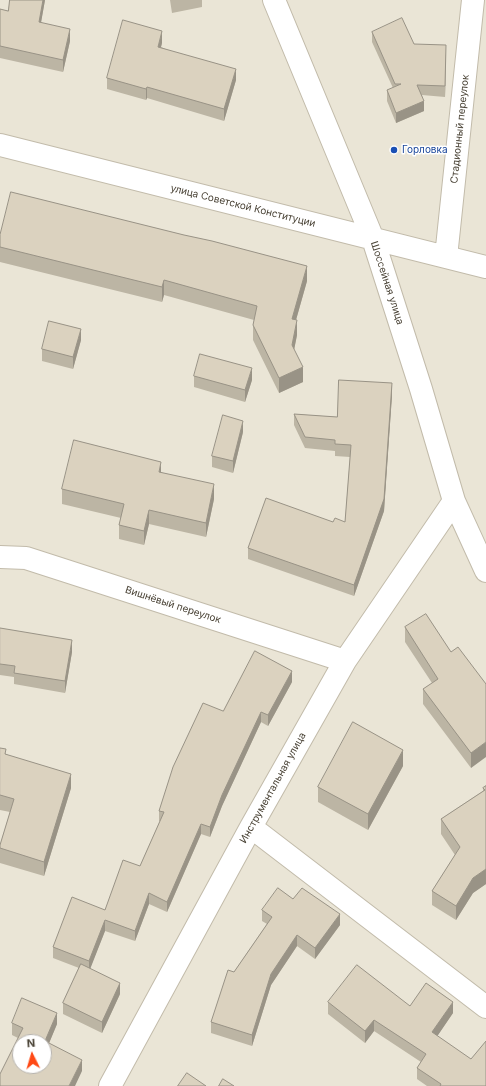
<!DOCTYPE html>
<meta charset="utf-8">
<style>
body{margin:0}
#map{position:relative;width:486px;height:1086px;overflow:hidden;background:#f5f2e8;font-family:Inter,sans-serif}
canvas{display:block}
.north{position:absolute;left:12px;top:1034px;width:40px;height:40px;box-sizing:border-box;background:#fff;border:1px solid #b7b4af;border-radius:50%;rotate:355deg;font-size:11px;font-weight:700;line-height:16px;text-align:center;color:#4a4336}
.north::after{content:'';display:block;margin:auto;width:14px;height:18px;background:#ff4915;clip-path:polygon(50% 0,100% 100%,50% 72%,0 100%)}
</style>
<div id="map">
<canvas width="486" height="1086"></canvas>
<div class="north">N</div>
</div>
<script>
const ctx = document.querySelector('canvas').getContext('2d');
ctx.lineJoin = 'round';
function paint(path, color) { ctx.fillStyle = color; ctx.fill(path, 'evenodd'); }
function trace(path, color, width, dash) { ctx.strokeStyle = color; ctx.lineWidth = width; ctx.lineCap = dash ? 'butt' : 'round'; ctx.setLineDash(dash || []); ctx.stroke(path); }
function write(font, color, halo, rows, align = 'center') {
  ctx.font = font + ' Inter,sans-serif'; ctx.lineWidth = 3; ctx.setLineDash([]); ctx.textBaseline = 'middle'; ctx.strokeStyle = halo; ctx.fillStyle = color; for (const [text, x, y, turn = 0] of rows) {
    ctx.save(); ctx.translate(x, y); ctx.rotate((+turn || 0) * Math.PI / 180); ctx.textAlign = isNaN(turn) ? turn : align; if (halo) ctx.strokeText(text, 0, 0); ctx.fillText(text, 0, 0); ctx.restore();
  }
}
const residential = new Path2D(`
 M0,0H486V1086H0ZM20,1042H44V1066H20Z`);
const minor = new Path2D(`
 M274,0L373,239L421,389L454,501L486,571
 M0,145L486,267
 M446,257L473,0
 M0,557L26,558L345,661
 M251,827L486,1007
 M110,1086L251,827L345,661L454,501`);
const wall = new Path2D(`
 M10,0H45L41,22L70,41L63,72L0,58V9L8,11Z
 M170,0H202V7L172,13Z
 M372,32L414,44L446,55L445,97L422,95L424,111L396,123L387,101V90L393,88L372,42Z
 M162,43L161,47L236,80L224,121L147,98L146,100L107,89V78Z
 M0,235L307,281L296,320L297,335L294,350L303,382L279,393L253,340V325L254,320L164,295L162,302L0,262Z
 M81,340L73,369L42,361V349Z
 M194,376L252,380L245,402L194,387Z
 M392,395L384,511L354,596L248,559V548L333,522H345L350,457L335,456V451L305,448L294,425V414L337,417Z
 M243,432L233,473L212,467V456Z
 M161,472L214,499L206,537L149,524L144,545L119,539V525L121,518L62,504V489Z
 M405,627L486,684L471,768L423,704V689L432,683L405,642Z
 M0,628L72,652L65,693L14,684V677L0,675Z
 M292,682L268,726L261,722L222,806L210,837L201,834L167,912L149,904L135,941L105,931L90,968L120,994L102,1033L63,1014V1003L79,968L53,958V947L105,910L140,866L160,821H159V811L223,711Z
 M0,748L6,754L71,788L44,876L0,863V845L10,812L0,810Z
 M403,766L368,830L318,802V787Z
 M486,786V884L473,893L456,920L432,905V891L455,855L441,834V819L483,791V788Z
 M293,899L340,925L315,959L297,946L271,985L252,1046L211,1033V1022L234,972L267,924L262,921V910Z
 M328,1002L410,1006L453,1013L437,1036L486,1086H427L417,1079V1068L421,1062L374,1031L365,1043L328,1014Z
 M12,1023L57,1024L49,1043L82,1071L18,1038L12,1035Z`);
const shadedWall = new Path2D(`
 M43,0H45L39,34V22Z
 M70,29V41L63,72V60Z
 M162,31V43L158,58V47Z
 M446,45V55L445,97V86Z
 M236,69V80L224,121V109Z
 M147,87V98L146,100V89Z
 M424,101V111L396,123V113Z
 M307,266V281L292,334V319Z
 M164,280V295L162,302V287Z
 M297,320V335L292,360V345Z
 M81,329V340L73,369V357Z
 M303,367V382L279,393V378Z
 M252,368V380L245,402V390Z
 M392,383V395L384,511L354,596V585Z
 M243,421V432L233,473V461Z
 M161,462V476L159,472Z
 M214,484V499L206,537V523Z
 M149,510V524L144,545V531Z
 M72,640V652L65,693V681Z
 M292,671V682L268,726V715Z
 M261,712V722L222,806L210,837V827L222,795Z
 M486,742V757L471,768V753Z
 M403,750V766L368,830V814Z
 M71,774V788L44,876V862Z
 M201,824V834L167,912V902Z
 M486,869V884L473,893L456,920V906L473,878Z
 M149,893V904L135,941V931Z
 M340,914V925L315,959V948Z
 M105,920V931L89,972V961Z
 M297,935V946L271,985L252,1046V1035L271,974Z
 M120,983V994L102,1033V1022Z
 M453,1002V1013L432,1044V1032Z
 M57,1013V1024L45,1053V1041Z
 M374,1020V1031L365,1043V1031Z
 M82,1060V1071L75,1086H69Z`);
const building = new Path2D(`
 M10,0H43L39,22L70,29L63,60L0,46V9L8,11Z
 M402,18L414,44L446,45L445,86L417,85L424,101L396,113L387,90L401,84H395L372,32Z
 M123,20L162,31L158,47L236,69L224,109L147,87L146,89L107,78Z
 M11,192L184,235L212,241L307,266L292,319L297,320L292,345L303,367L279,378L253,325L257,306L164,280L162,287L0,247V235Z
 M49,321L81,329L73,357L42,349Z
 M200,354L252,368L245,390L194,376Z
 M339,380L392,383L384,499L354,585L248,548L266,498L333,522L335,518L345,522L351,445L335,444V440L305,437L294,414L337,417Z
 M223,415L243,421L233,461L212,456Z
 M74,440L161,462L159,472L214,484L206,523L149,510L144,531L119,525L124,504L62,489Z
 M426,614L451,652L458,647L486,684V742L471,753L423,689L438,679L405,627Z
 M0,628L72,640L65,681L14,673L15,666L0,664Z
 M255,651L292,671L268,715L261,712L222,795L210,827L201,824L167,902L149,893L135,931L105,920L89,961L53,947L72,897L105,910L123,860L140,866L164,812L159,811L173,767L203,703L223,711Z
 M353,722L403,750L368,814L318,787Z
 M0,748L6,749L5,754L71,774L44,862L0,848V845L14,799L0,795Z
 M486,786V869L473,878L456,906L432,891L460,847L441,819L485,790L483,788Z
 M278,888L293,899L302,888L340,914L315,948L297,935L271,974L252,1035L211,1022L228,970L234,972L272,917L262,910Z
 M81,964L120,983L102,1022L63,1003Z
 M357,965L410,1006L426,983L453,1002L432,1032L471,1059L486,1041V1086H440L441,1084L417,1068L426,1054L374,1020L365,1031L328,1002Z
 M22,998L57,1013L45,1041L82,1060L69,1086H0V1074L23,1028L12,1023ZM20,1042H44V1066H20Z
 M187,1073L206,1086H178Z
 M223,1079L234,1086H219Z`);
const markers = [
 [394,150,4,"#1a4fb4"]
];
const streetNames = [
 ["Стадионный переулок",460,129,-84],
 ["улица Советской Конституции",243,206,14],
 ["Шоссейная улица",387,283,72],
 ["Вишнёвый переулок",173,605,18],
 ["Инструментальная улица",273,788,-61]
];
const transitNames = [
 ["Горловка",402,150]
];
paint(residential, '#eae5d6');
trace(minor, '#c2bbaa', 24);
trace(minor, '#fff', 22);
paint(wall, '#bcb5a4');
paint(shadedWall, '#999386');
paint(building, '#dbd2bf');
trace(building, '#999386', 1);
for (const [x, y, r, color] of markers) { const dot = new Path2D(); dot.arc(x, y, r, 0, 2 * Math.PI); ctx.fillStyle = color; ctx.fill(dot); trace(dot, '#fff', 1.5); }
write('10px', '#4a4336', '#fff', streetNames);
write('10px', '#164399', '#fff', transitNames, 'left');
</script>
